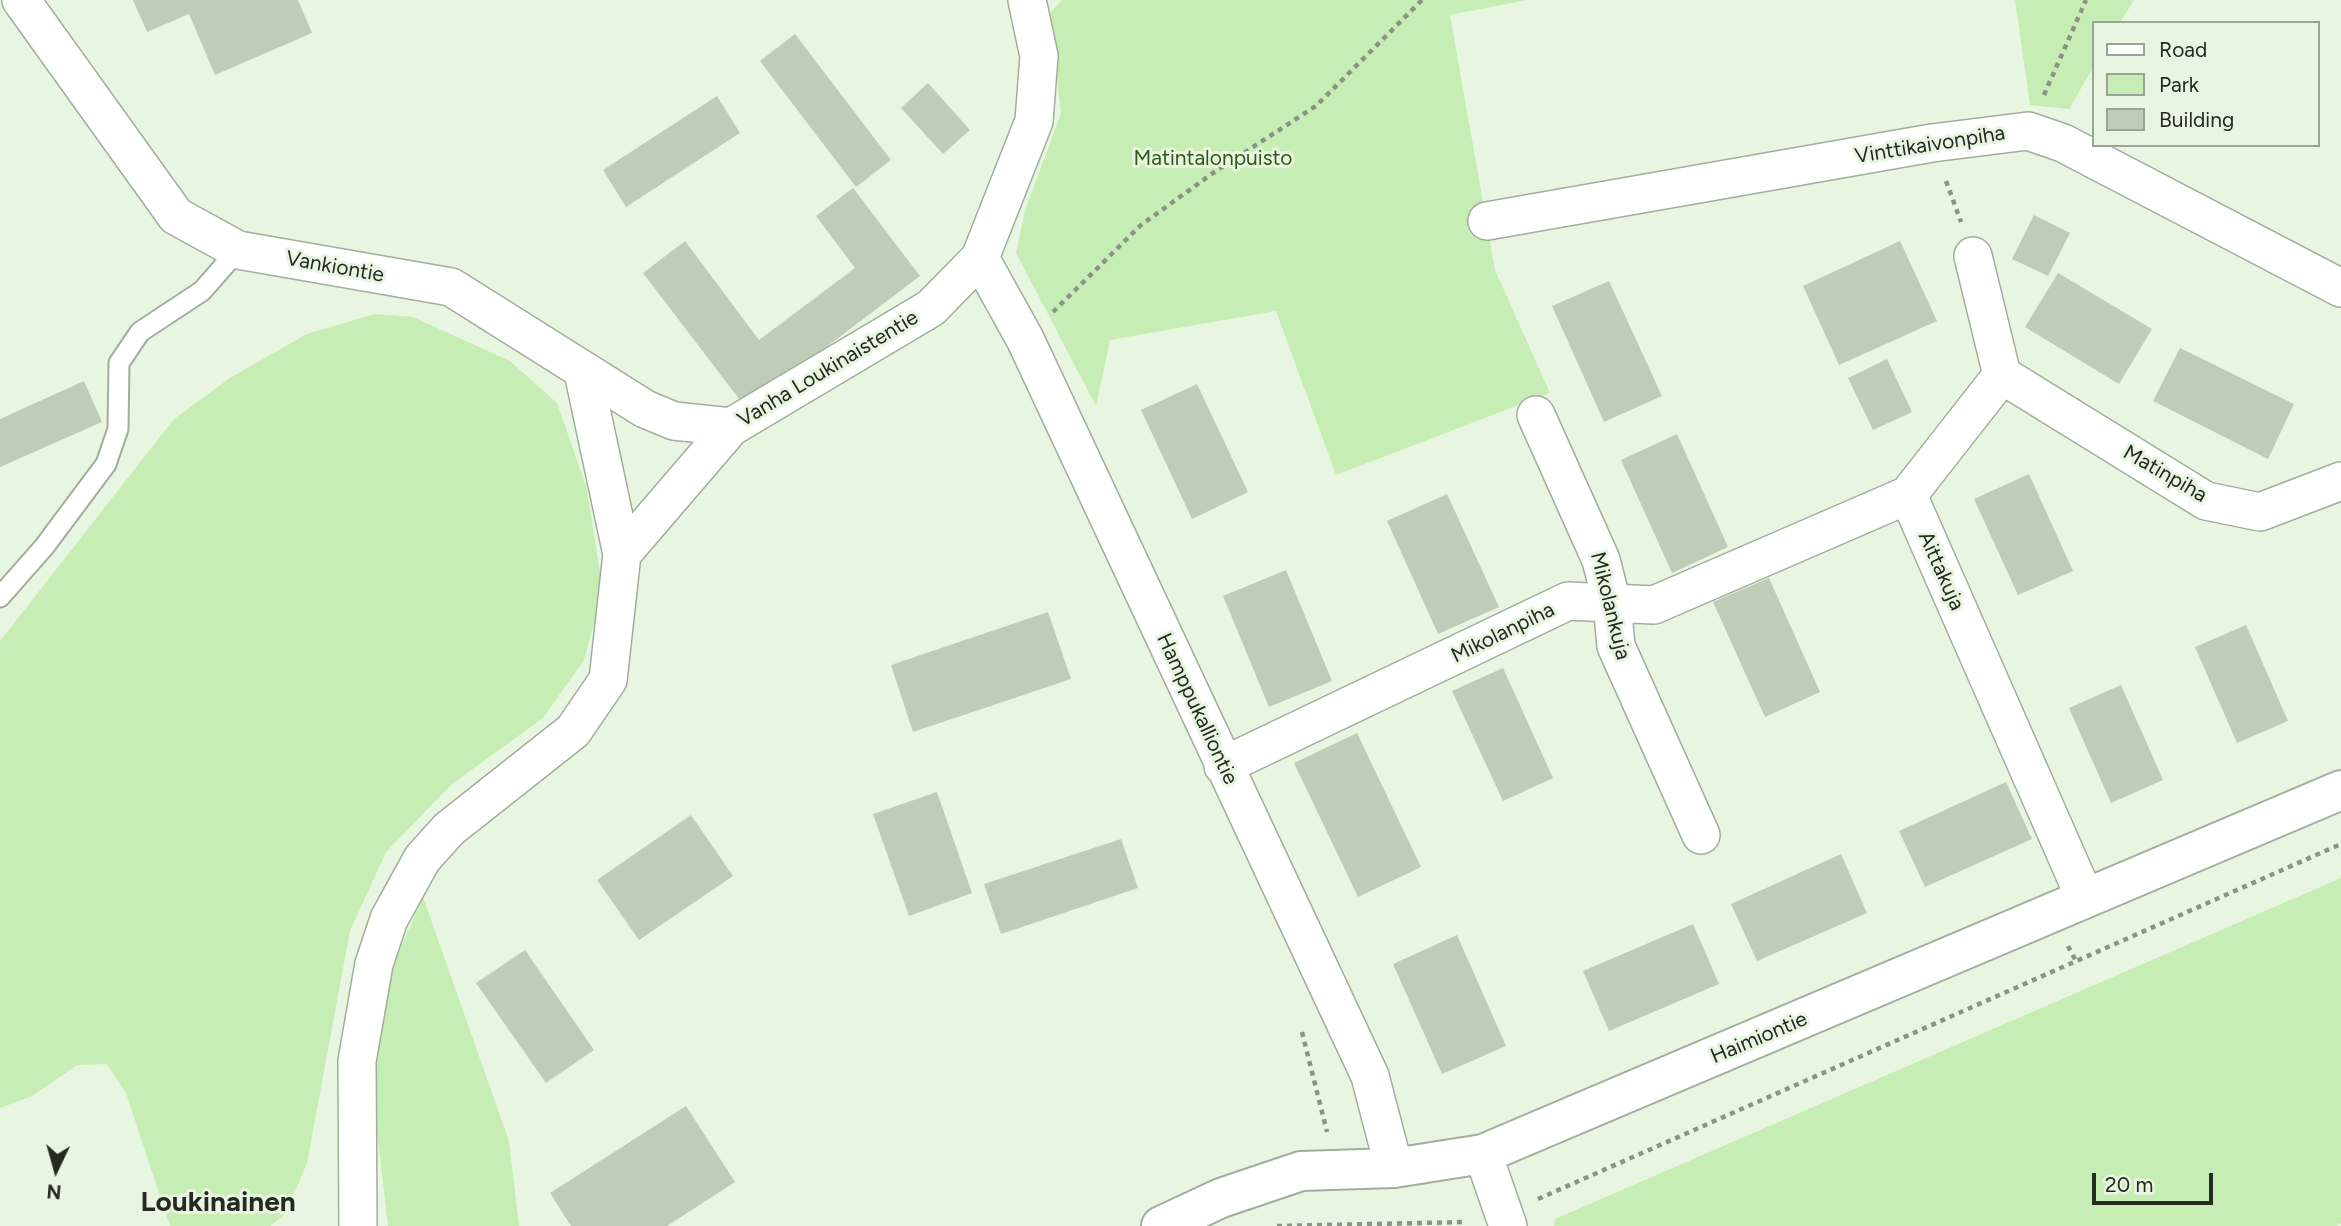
<!DOCTYPE html>
<style>
body{margin:0}
#map{position:relative;width:2341px;height:1226px;overflow:hidden;background:#e8f6e1;font-family:Figtree,sans-serif}
canvas{display:block}
.legend{position:absolute;left:2092px;top:21px;width:228px;height:126px;box-sizing:border-box;background:#e8f6e1;border:2px solid #9aa495;margin:0;padding:9px 12px;list-style:none;font-size:21px;color:#242922}
.legend li{display:flex;align-items:center;gap:14px;height:35px}
.legend b{width:35px;border:2px solid #9aa495}
.north{position:absolute;left:21px;top:1135px;width:70px;height:70px;-webkit-text-stroke:5px #e8f6e1;paint-order:stroke;rotate:185deg;font-size:19px;font-weight:700;line-height:28px;text-align:center;color:#242922}
.north::after{content:'';display:block;margin:auto;width:24px;height:32px;background:#242922;clip-path:polygon(50% 0,100% 100%,50% 72%,0 100%)}
.scale{position:absolute;left:2092px;top:1173px;width:121px;height:32px;box-sizing:border-box;border:4px solid #242922;border-top:0;padding-left:9px;font-size:21px;line-height:24px;white-space:nowrap;color:#242922;-webkit-text-stroke:5px #e8f6e1;paint-order:stroke}
</style>
<div id="map">
<canvas width="2341" height="1226"></canvas>
<ul class="legend">
<li><b style="height:9px;background:#fff"></b>Road</li>
<li><b style="height:19px;background:#c6edb3"></b>Park</li>
<li><b style="height:19px;background:#bfccb8"></b>Building</li>
</ul>
<div class="north">N</div>
<div class="scale">20 m</div>
</div>
<script>
const ctx = document.querySelector('canvas').getContext('2d');
ctx.lineJoin = 'round';
function paint(path, color) { ctx.fillStyle = color; ctx.fill(path, 'evenodd'); }
function trace(path, color, width, dash) { ctx.strokeStyle = color; ctx.lineWidth = width; ctx.lineCap = dash ? 'butt' : 'round'; ctx.setLineDash(dash || []); ctx.stroke(path); }
function write(font, color, halo, rows, align = 'center') {
  ctx.font = font + ' Figtree,sans-serif'; ctx.lineWidth = 6; ctx.setLineDash([]); ctx.textBaseline = 'middle'; ctx.strokeStyle = halo; ctx.fillStyle = color; for (const [text, x, y, turn = 0] of rows) {
    ctx.save(); ctx.translate(x, y); ctx.rotate((+turn || 0) * Math.PI / 180); ctx.textAlign = isNaN(turn) ? turn : align; if (halo) ctx.strokeText(text, 0, 0); ctx.fillText(text, 0, 0); ctx.restore();
  }
}
const green = new Path2D(`
 M1062,0H1527L1450,15L1495,270L1550,393L1336,475L1276,311L1110,340L1096,406L1016,253L1025,211L1061,113L1049,14Z
 M2015,0H2134L2120,23H2094V66L2069,109L2030,105Z
 M375,314L413,317L510,361L557,403L586,486L603,590L584,660L543,718L452,784L386,852L350,931L307,1163L286,1213L270,1226H170L126,1093L107,1064L77,1065L32,1096L0,1108V641L174,419L230,378L307,334Z
 M2341,878V1223L2336,1226H1554L1555,1219Z
 M423,897L509,1141L519,1226H388L373,1097L384,986Z`);
const building = new Path2D(`
 M133,0H298L312,33L215,75L189,14L147,32Z
 M795,34L891,160L856,187L760,61Z
 M928,83L970,130L943,154L901,108Z
 M717,96L740,133L626,207L603,170Z
 M853,188L920,276L746,408L643,273L685,241L759,340L855,268L816,216Z
 M2034,215L2070,233L2048,276L2012,259Z
 M1900,241L1937,321L1839,365L1803,286Z
 M2058,273L2152,329L2119,384L2025,327Z
 M1609,281L1662,396L1604,422L1552,306Z
 M2180,348L2294,404L2268,459L2153,401Z
 M1887,359L1912,412L1873,430L1848,378Z
 M84,381L102,422L0,467V419Z
 M1197,384L1248,492L1192,519L1141,410Z
 M1677,434L1728,547L1672,573L1621,460Z
 M2029,474L2073,571L2018,595L1974,499Z
 M1447,494L1499,607L1438,634L1387,521Z
 M1286,570L1332,681L1269,707L1223,596Z
 M1769,578L1820,692L1765,717L1713,602Z
 M1048,612L1071,679L913,732L891,665Z
 M2246,625L2288,721L2237,743L2195,647Z
 M1503,668L1553,778L1503,801L1452,691Z
 M2121,685L2163,780L2111,803L2069,708Z
 M1357,733L1421,867L1358,897L1294,763Z
 M2006,782L2032,839L1925,887L1899,831Z
 M937,792L972,893L909,916L873,814Z
 M691,815L733,876L639,940L597,880Z
 M1121,839L1138,888L1001,934L984,884Z
 M1841,854L1867,913L1757,961L1731,904Z
 M1693,924L1719,984L1609,1031L1583,971Z
 M1457,935L1506,1046L1442,1074L1393,964Z
 M525,950L594,1050L546,1083L476,983Z
 M686,1106L735,1182L667,1226H571L550,1193Z`);
const path = new Path2D(`
 M2044,95L2086,0
 M1946,181L1961,222
 M1053,312L1141,225L1213,173L1316,106L1422,0
 M2068,946L2076,961
 M1302,1032L1327,1132
 M1538,1199L2341,844
 M1277,1226L1467,1222`);
const lane = new Path2D(`
 M0,597L44,547L106,464L118,429L119,363L140,332L202,291L238,250`);
const street = new Path2D(`
 M21,0L176,216L238,250L451,287L645,409L674,421L731,427
 M1487,221L1932,143L2028,131L2063,143L2341,288
 M1973,256L2002,375L1908,495L2085,898
 M980,258L1025,339L1370,1076L1394,1168
 M583,372L622,554
 M2002,375L2206,501L2260,512L2341,481
 M1536,415L1601,560L1612,603L1616,646L1701,835
 M1223,766L1568,601L1654,605L1908,495
 M1483,1154L1508,1226
 M358,1226L357,1061L374,964L389,919L422,859L449,829L573,731L608,680L622,554L731,427L931,308L980,258L1034,121L1039,56L1027,0`);
const secondary = new Path2D(`
 M1161,1226L1221,1198L1301,1171L1394,1168L1483,1154L2341,790`);
const streetNames = [
 ["Vinttikaivonpiha",1930,145,-9],
 ["Vankiontie",335,267,10],
 ["Vanha Loukinaistentie",828,369,-31],
 ["Matinpiha",2165,474,30],
 ["Aittakuja",1941,571,66],
 ["Mikolankuja",1610,606,76],
 ["Mikolanpiha",1503,633,-26],
 ["Hamppukalliontie",1197,709,65],
 ["Haimiontie",1759,1038,-23]
];
const parkNames = [
 ["Matintalonpuisto",1213,159]
];
const districtNames = [
 ["Loukinainen",218,1203]
];
paint(green, '#c6edb3');
paint(building, '#bfccb8');
trace(lane, '#a1ae9b', 23);
trace(street, '#a1ae9b', 40);
trace(secondary, '#a1ae9b', 42);
trace(path, '#8a9385', 4.5, [5, 5]);
trace(lane, '#fff', 19);
trace(street, '#fff', 37);
trace(secondary, '#fff', 38);
write('21px', '#242922', '#e8f6e1', streetNames);
write('21px', '#315818', '#e8f6e1', parkNames);
write('bold 28px', '#242922', '#e8f6e1', districtNames);
</script>
